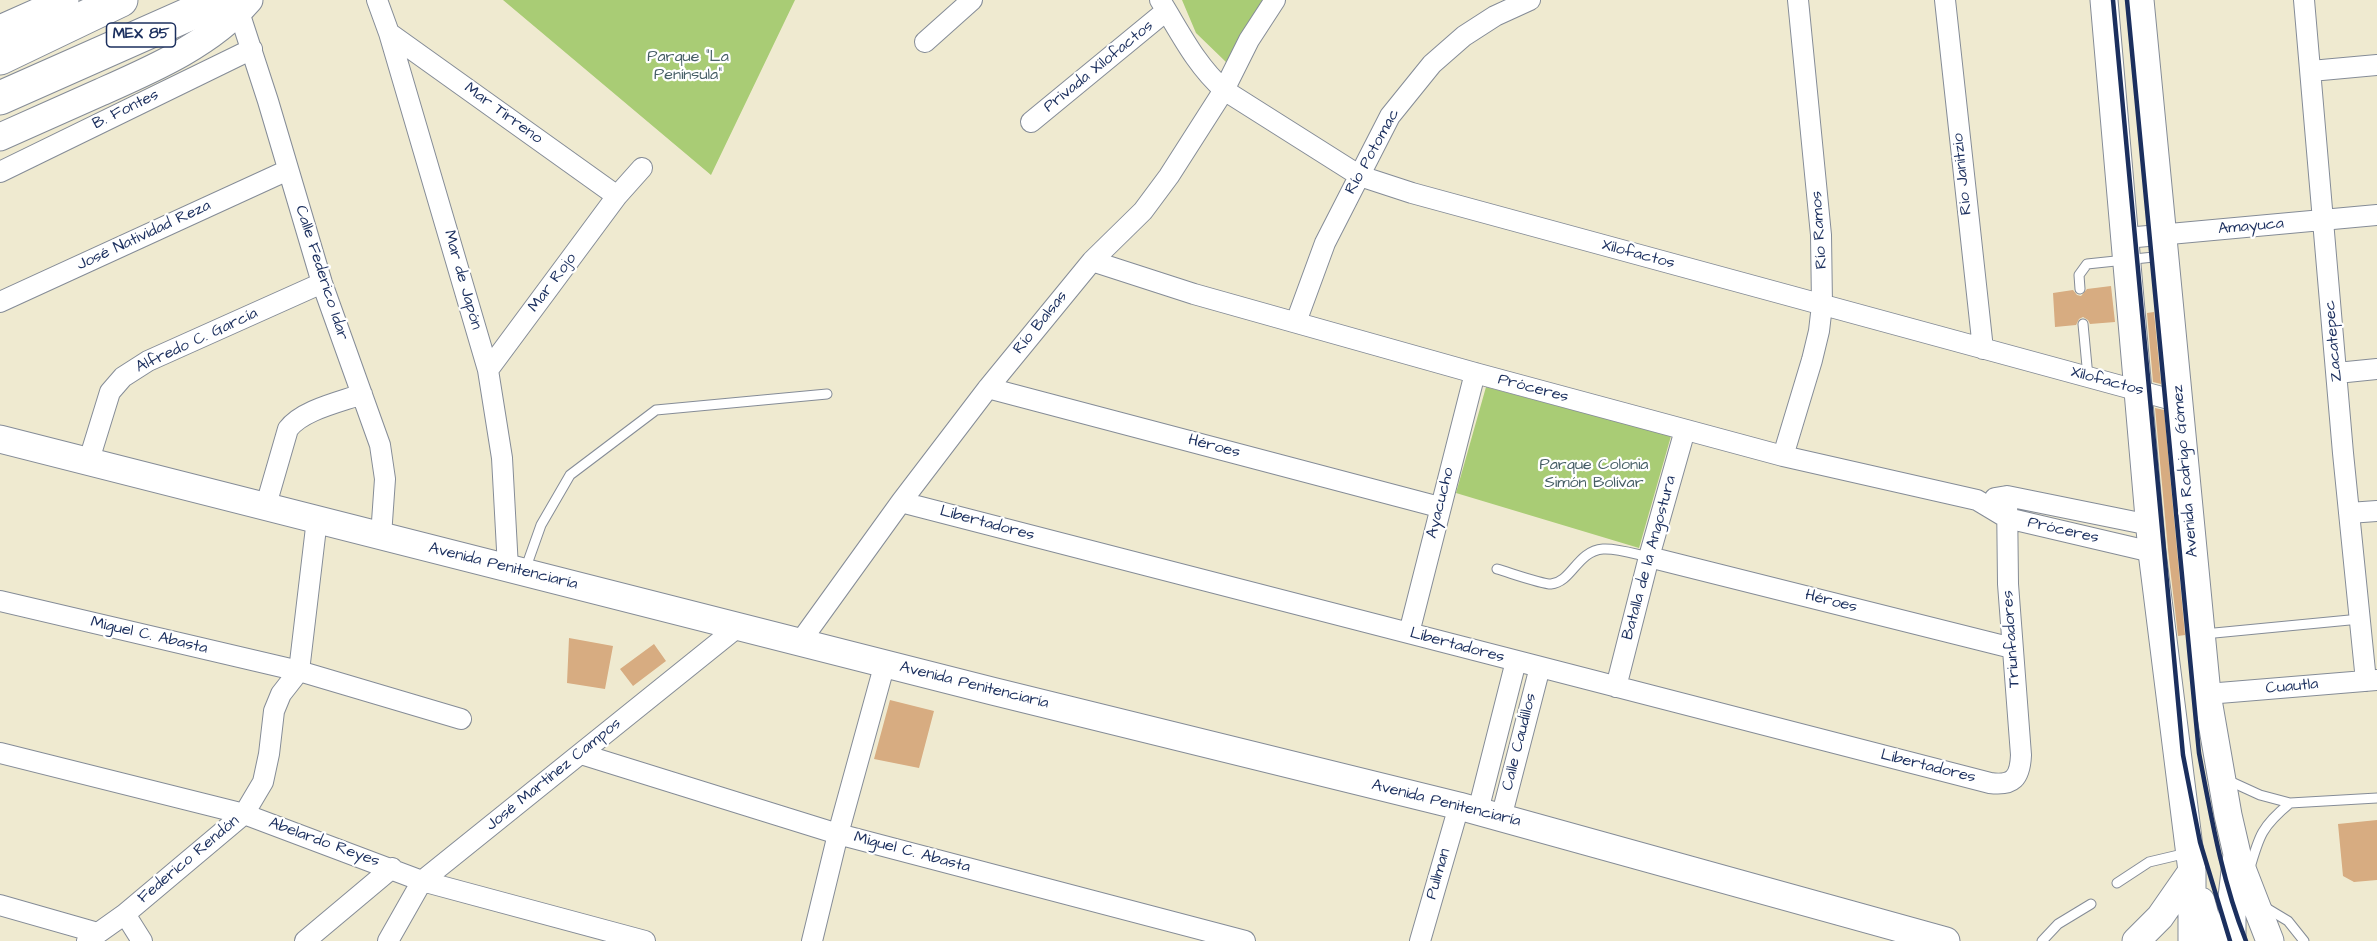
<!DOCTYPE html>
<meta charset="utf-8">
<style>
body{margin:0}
canvas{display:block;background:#efead0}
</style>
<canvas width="2377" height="941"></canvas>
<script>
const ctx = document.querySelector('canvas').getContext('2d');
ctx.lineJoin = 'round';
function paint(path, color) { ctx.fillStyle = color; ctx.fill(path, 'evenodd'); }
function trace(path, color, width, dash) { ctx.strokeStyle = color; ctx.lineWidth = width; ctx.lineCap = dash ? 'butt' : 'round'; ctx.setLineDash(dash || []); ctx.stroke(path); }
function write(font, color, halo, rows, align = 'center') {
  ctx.font = font + ' "Architects Daughter",sans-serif'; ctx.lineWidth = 4.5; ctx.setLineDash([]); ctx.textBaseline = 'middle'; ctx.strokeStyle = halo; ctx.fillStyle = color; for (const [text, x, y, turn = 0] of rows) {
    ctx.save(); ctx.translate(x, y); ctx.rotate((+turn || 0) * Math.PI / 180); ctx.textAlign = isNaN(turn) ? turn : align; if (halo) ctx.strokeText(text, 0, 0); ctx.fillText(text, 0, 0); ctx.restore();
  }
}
const green = new Path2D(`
 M503,0H795L711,175Z
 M1182,0H1268L1226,62L1196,33Z
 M1486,387L1671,436L1639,548L1456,493Z`);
const building = new Path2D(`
 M2111,286L2115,322L2090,324L2088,320L2083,317L2079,319L2076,325L2055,327L2053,293L2073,290L2077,295L2081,296L2087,289Z
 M2154,312L2161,384L2153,382L2147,313Z
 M2155,408L2164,410L2185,635L2178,636L2168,550Z
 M569,638L613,646L605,689L567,683Z
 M654,644L666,661L633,686L620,669Z
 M890,700L934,711L919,768L874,759Z
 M2377,820V880L2354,882L2343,876L2338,824Z`);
const lane = new Path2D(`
 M2080,289L2079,275L2087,264L2163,256
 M2083,324L2088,377
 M1497,569C1508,572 1541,584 1551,584C1572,582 1577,551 1603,549C1617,548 1635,554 1649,557
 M525,570L541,525L570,475L656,410L827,394
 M2204,634L2360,619
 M2225,779L2260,795L2290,803L2377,798
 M2249,871C2259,836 2261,827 2290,803
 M2117,883L2149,862L2187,853
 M2263,906L2288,921L2304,941
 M2042,941L2058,924L2091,904`);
const street = new Path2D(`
 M377,0L389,33L488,370L502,458L508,568
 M1160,0C1180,32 1195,64 1224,90L1360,176L1412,193L2180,402
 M1945,0L1983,349
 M2304,0L2343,453L2366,681
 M239,12L268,101L322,283L380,445L385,479L381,536
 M389,33L617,196
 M925,42L972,0
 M2311,71L2377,65
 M1031,122L1166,11
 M0,172L252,49
 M2126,238L2377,215
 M1092,261L1194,294L1475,373L1783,456L1977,500L2007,518L2152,552
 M0,302L288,170
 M1296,322L1325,243L1390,116L1432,64L1464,36L1495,16L1530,0
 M488,370L617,196L642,168
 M2337,373L2377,369
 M988,388L1439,507
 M1783,456L1812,360L1819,331L1822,305L1821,235L1798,0
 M89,460L110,392L123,377L148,361L322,283
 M1995,498L2007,496L2150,525
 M901,502L1990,783C2013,786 2020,778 2021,755L2008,584L2007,496
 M266,505L288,429C302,410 340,402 362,394
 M2349,513L2377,511
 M1649,557L2012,648
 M0,601L299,671L461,719
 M1409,633L1475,373
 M800,642L901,502L988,388L1092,261L1143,211L1169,176L1224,90L1249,40L1275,0
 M1616,687L1649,557L1685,430
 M2207,694L2377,680
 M0,753L244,814L422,881L645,941
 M581,754L838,834L1245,941
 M1478,811L1516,661
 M1501,818L1540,667
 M0,905L98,933
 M125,914L142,941
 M87,941L125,914L244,814L263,782L269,754L274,711L281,694L299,671L317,519
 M305,941L392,868
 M388,941L422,881L739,626
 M812,941L838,834L885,663
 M1420,941L1459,806`);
const secondary = new Path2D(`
 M2104,0L2152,552L2192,871V941
 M2140,0L2207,694L2228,815L2237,854L2232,897V941
 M0,29L65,0
 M0,137C34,122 67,107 101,92C153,69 211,44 249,0
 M0,439L992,691L1459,806L1946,941
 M2239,861L2270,941
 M2201,901L2212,941
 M2136,941L2160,917L2192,871`);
const highway = new Path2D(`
 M0,58L121,0
 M0,98L221,0`);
const rail = new Path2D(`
 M2113,0L2183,755L2200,842L2230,941
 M2127,0L2199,753C2211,816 2222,881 2246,941`);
const shields = [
 [141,35,69]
];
const shieldNames = [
 ["MEX 85",141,35]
];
const parkNames = [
 ["Parque \"La",688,58],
 ["Península\"",688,76],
 ["Parque Colonia",1594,466],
 ["Simón Bolívar",1594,484]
];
const streetNames = [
 ["Privada Xilofactos",1099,67,-39],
 ["B. Fontes",126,110,-26],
 ["Mar Tirreno",503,114,36],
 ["Río Potomac",1373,152,-61],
 ["Rio Janitzio",1963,174,-96],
 ["Amayuca",2251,227,-5],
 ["Río Ramos",1820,230,-94],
 ["José Natividad Reza",144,236,-25],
 ["Xilofactos",1638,255,15],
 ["Calle Federico Idar",321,273,72],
 ["Mar de Japón",462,280,74],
 ["Mar Rojo",553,283,-53],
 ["Río Balsas",1041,323,-51],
 ["Alfredo C. García",197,341,-25],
 ["Zacatepec",2334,341,-95],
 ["Xilofactos",2107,382,15],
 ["Próceres",1533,389,15],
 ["Héroes",1214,447,15],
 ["Avenida Rodrigo Gómez",2186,471,-95],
 ["Ayacucho",1441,503,-76],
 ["Libertadores",987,524,15],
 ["Próceres",2063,531,13],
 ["Batalla de la Angostura",1650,558,-75],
 ["Avenida Penitenciaría",503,567,14],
 ["Héroes",1831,602,14],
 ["Miguel C. Abasta",149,636,13],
 ["Triunfadores",2012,639,-94],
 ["Libertadores",1457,646,15],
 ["Avenida Penitenciaría",974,686,14],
 ["Cuautla",2292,687,-5],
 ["Calle Caudillos",1520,742,-76],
 ["Libertadores",1928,767,14],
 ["José Martínez Campos",554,775,-39],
 ["Avenida Penitenciaría",1446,804,14],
 ["Abelardo Reyes",324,843,20],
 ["Miguel C. Abasta",912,853,15],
 ["Federico Rendón",189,860,-40],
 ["Pullman",1439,874,-74]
];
paint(green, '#a9cc75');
paint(building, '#d7ac81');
trace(lane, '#858c97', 11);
trace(street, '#858c97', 22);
trace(secondary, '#858c97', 29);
trace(highway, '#858c97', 35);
trace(lane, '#fff', 9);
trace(street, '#fff', 20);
trace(secondary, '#fff', 27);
trace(highway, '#fff', 33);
trace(rail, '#1b2f5e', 4.5);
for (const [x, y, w] of shields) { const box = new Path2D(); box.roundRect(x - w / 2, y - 12, w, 24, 4.5); ctx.fillStyle = '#fff'; ctx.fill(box); trace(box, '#1b2f5e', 1.5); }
write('bold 15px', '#1b2f5e', null, shieldNames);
write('16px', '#465e65', '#fff', parkNames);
write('16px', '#1b2f5e', '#fff', streetNames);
</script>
